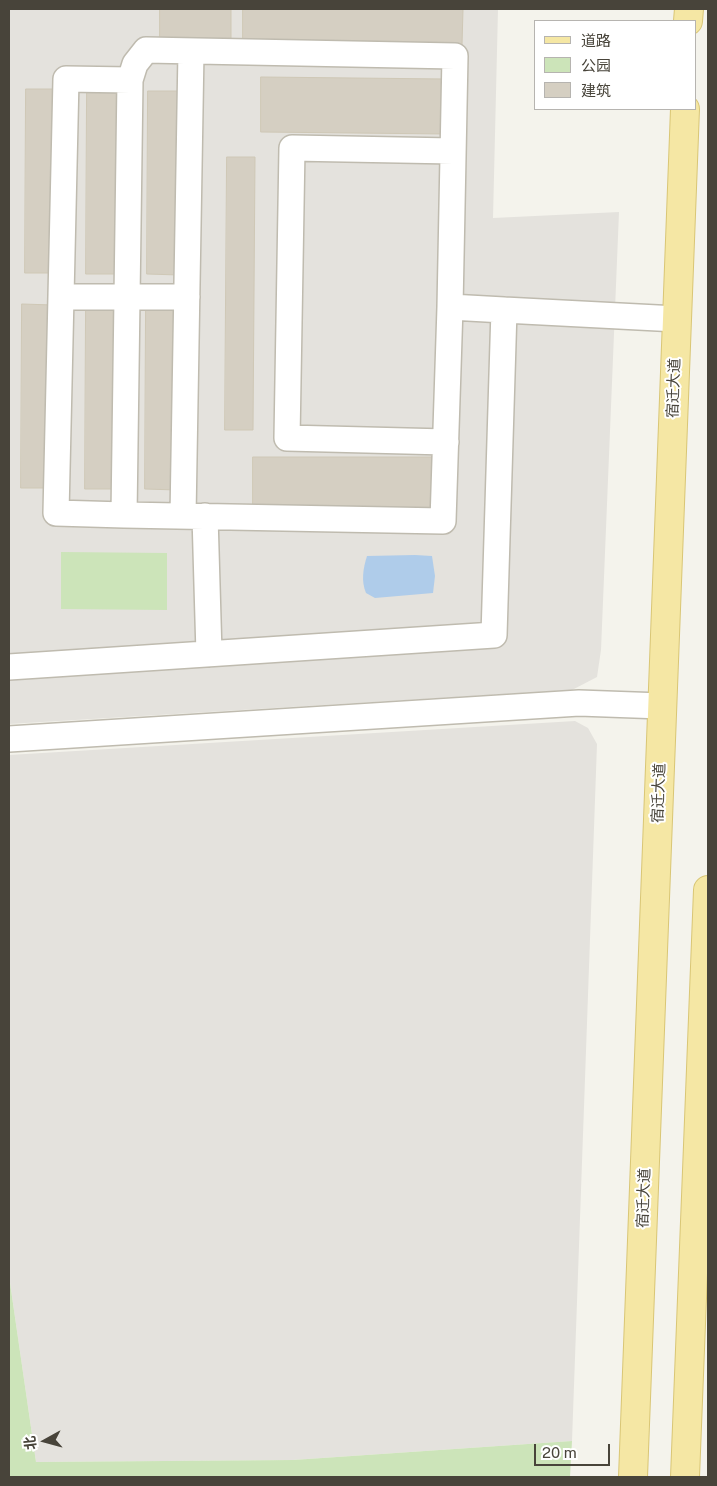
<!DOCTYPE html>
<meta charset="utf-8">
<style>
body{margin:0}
#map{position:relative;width:717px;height:1486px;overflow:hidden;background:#f4f3ec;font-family:"Public Sans","Noto Sans SC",sans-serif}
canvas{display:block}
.frame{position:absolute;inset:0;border:10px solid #48443a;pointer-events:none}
.legend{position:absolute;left:534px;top:20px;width:162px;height:90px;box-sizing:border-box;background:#fff;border:1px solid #b6b4b0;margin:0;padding:6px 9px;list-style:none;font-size:15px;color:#48443a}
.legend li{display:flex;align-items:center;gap:10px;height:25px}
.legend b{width:25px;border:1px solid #b6b4b0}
.north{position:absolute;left:20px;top:1416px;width:50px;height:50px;-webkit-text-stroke:4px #fff;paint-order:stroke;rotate:263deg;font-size:14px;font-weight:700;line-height:20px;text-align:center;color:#48443a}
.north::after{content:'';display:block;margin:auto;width:18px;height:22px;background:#48443a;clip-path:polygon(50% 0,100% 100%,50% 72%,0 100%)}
.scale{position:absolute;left:534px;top:1444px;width:76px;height:22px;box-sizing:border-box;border:2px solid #48443a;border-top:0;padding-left:6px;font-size:15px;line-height:18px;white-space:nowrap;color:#48443a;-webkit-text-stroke:4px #fff;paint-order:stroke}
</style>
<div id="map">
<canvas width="717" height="1486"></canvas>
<div class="frame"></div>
<ul class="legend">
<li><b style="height:6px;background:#f5e7a4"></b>道路</li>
<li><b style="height:14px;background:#cce4b9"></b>公园</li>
<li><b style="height:14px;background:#d5cfc2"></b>建筑</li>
</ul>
<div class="north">北</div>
<div class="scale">20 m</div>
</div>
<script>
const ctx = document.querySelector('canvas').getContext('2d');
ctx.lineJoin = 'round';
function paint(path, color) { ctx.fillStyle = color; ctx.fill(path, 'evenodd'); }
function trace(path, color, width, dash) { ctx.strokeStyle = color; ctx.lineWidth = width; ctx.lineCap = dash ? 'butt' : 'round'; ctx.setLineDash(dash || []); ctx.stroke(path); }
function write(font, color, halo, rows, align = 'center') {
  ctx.font = font + ' "Public Sans","Noto Sans SC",sans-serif'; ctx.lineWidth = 4; ctx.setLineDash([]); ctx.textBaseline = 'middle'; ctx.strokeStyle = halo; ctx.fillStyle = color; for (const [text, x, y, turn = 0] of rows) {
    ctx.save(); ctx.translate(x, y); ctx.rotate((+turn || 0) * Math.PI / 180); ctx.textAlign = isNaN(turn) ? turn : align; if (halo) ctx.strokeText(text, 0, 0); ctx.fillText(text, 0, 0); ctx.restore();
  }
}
const industrial = new Path2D(`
 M9,9H498L493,218L619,212L601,650L597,677L572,690L9,724Z
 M575,721L588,728L597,744L572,1441L293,1460L36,1462L9,1276V755Z`);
const green = new Path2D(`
 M61,552L167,553V610L61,609Z
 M9,1276L36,1462L293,1460L572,1441L570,1477H9Z`);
const water = new Path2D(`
 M415,555L432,556L435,576L433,593L375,598L366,593C361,581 363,569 367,556Z`);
const building = new Path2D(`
 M160,9H231V39H160Z
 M243,9H463L462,45L243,42Z
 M261,77L445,79V134L261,132Z
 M26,89H57L56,273H25Z
 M87,91H119V274H86Z
 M148,91H180L179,275L147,274Z
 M227,157H255L253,430H225Z
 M22,304L53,305V488H21Z
 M86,306H118L117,489H85Z
 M146,306H178L177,490L145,489Z
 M253,457H440V509H253Z`);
const minor = new Path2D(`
 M146,50L455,56L450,307L443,521L124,515L130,80L135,64Z
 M61,297H187
 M450,307L504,310
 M446,442L287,438L292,148L453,151
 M124,515L56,513L66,79L130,80
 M183,516L191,51
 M205,516L209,654
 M9,667L494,635L504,310L677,319
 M9,739L579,703L662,706`);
const major = new Path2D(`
 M688,21L689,9
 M633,1477L685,109
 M685,1477L708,890`);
const streetNames = [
 ["宿迁大道",674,388,-88],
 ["宿迁大道",659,793,-88],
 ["宿迁大道",644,1198,-88]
];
paint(industrial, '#e4e2dd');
paint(green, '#cce4b9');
paint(water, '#afccea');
paint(building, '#d5cfc2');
trace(building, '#cfc8b6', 1);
trace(minor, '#bfbbaf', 28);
trace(major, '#d9c675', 30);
trace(minor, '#fff', 25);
trace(major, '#f5e7a4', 28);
write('15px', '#48443a', '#fff', streetNames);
</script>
